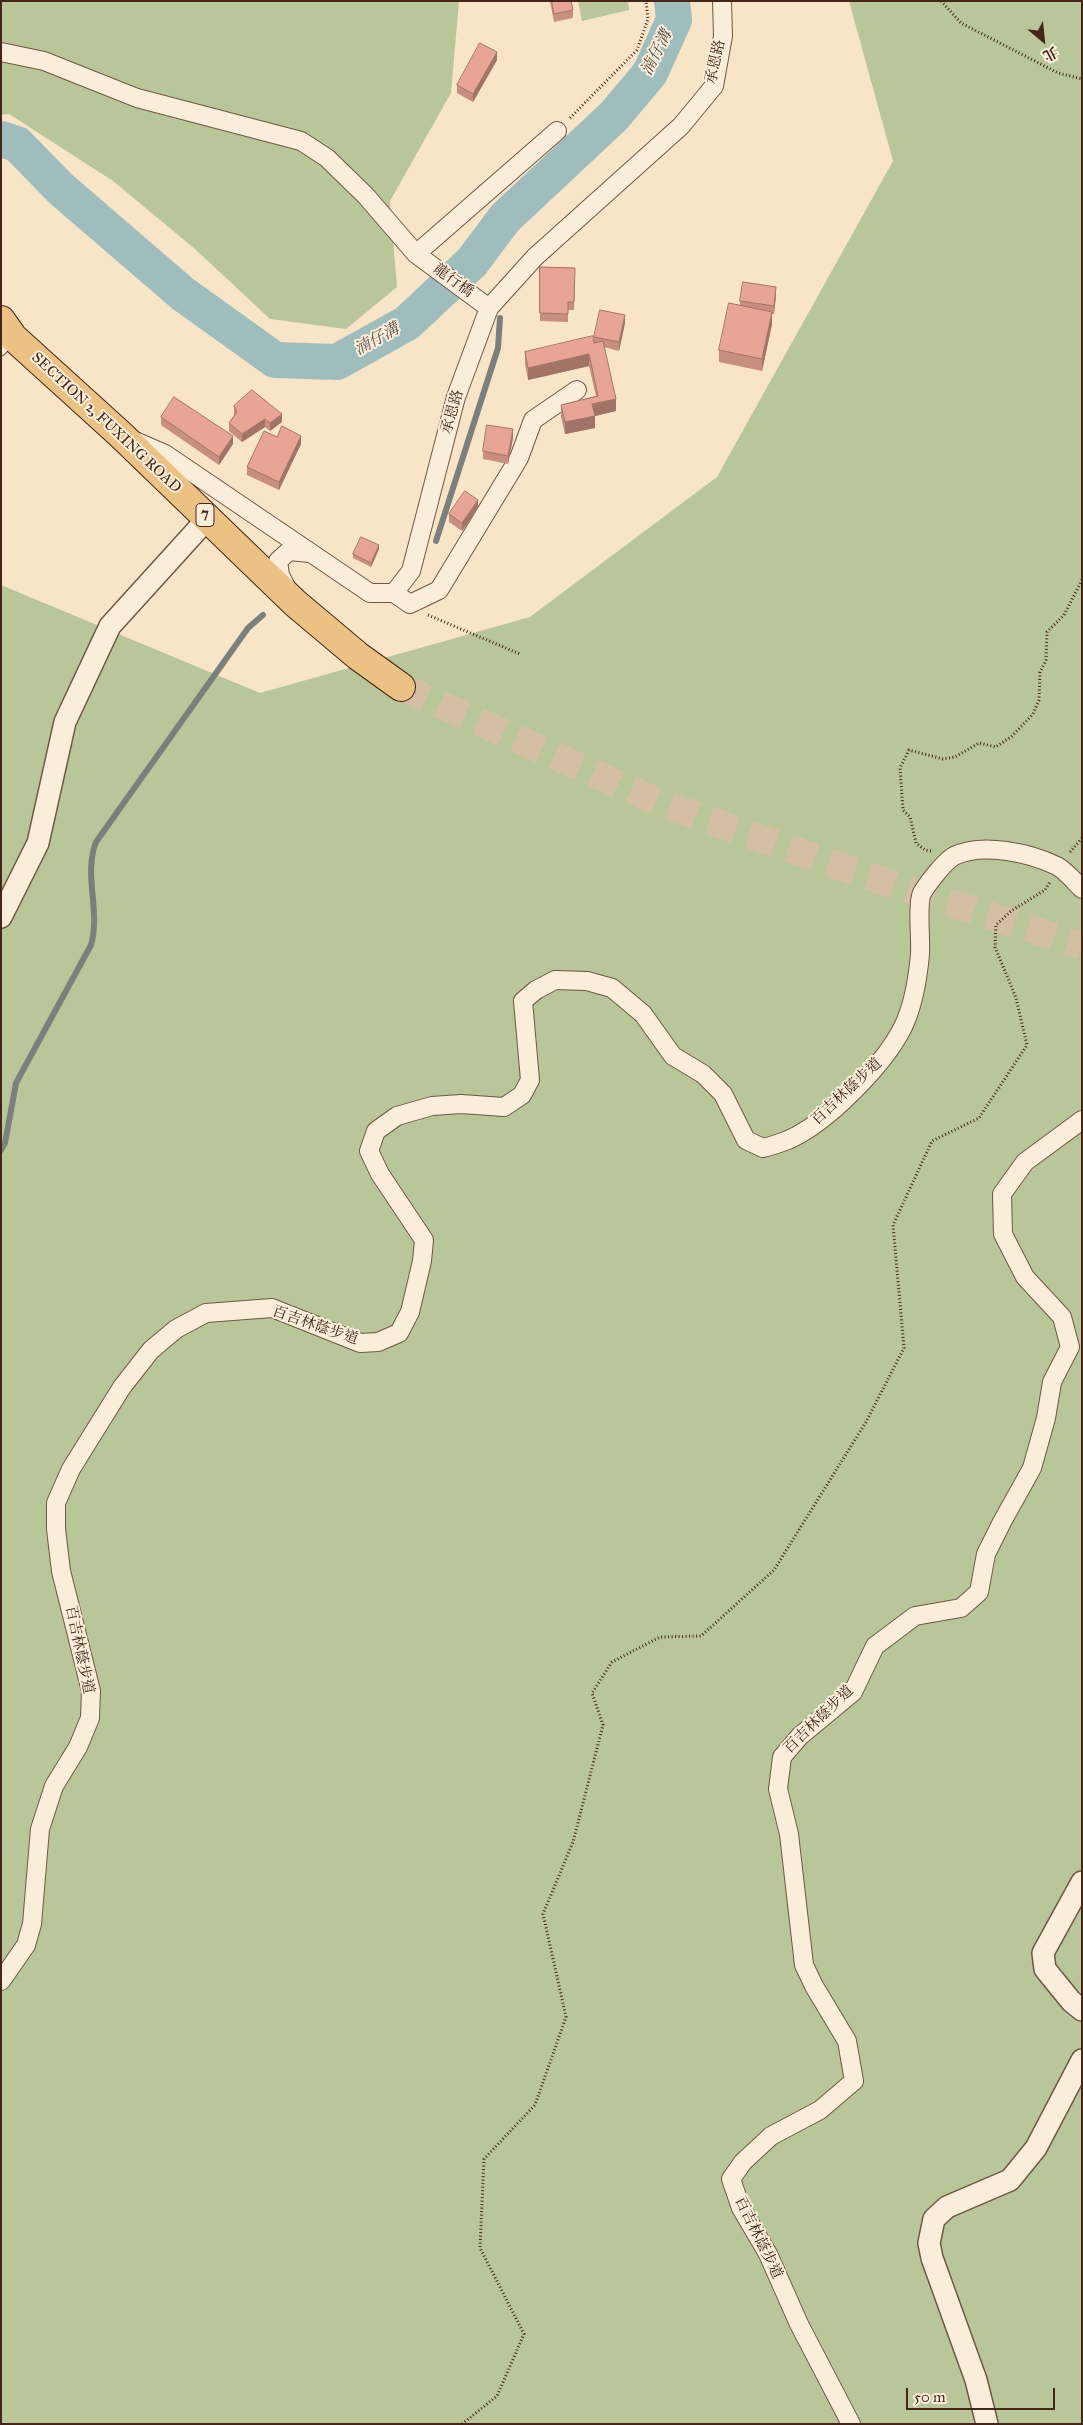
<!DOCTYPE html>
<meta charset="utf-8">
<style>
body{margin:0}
#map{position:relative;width:1083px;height:2425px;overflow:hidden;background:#f8e5c8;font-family:"IM FELL Great Primer","Noto Serif TC",serif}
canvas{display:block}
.frame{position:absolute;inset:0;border:2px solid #452518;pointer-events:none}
.north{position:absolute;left:1018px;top:15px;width:50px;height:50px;-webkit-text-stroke:4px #faeedb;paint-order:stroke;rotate:152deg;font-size:14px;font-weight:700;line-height:20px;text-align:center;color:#452518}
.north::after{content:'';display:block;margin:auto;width:18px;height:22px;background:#452518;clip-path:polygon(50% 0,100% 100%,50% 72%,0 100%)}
.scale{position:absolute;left:906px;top:2388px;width:149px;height:22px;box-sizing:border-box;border:2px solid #452518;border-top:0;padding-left:6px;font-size:15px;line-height:18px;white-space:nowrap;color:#452518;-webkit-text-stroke:4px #faeedb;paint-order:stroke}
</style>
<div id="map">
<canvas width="1083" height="2425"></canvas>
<div class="frame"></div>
<div class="north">北</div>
<div class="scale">50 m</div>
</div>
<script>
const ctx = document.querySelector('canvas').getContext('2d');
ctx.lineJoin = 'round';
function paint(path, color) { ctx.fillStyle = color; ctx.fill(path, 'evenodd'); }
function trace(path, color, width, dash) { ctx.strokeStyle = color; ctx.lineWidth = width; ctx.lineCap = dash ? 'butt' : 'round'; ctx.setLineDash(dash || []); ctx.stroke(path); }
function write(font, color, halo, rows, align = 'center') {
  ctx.font = font + ' "IM FELL Great Primer","Noto Serif TC",serif'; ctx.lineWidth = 4; ctx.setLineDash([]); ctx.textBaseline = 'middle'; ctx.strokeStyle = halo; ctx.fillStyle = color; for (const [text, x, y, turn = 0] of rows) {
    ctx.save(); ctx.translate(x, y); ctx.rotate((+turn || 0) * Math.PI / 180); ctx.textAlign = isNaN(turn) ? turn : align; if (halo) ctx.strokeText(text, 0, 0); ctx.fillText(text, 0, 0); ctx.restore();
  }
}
const green = new Path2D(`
 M1,1H459L451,93L390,201L397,287L346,329L270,319L195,249L113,181L9,114L1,115Z
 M578,1H628L629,10L582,21Z
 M849,1H1082V2424H1V585L260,693L530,617L717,477L893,161Z`);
const stream = new Path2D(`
 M472,262L483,272
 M436,541L498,348L500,318
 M1,1150L5,1143L16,1083L91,945C101,910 83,876 96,842L248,628L263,615`);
const river = new Path2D(`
 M1,139L17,144L61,189L183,294L275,360L337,362L407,323L472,262L505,218L614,116L650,73L674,20L672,1`);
const primaryTunnel = new Path2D(`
 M401,687L663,804L859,873L1082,946`);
const path = new Path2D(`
 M941,1L961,23L1058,73L1082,79
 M570,118L637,50L648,19L646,1
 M428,615L520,654
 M931,851L925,850L916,843L910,817L903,810L900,768L909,750L943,759L955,757L979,743L996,747L1012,736L1033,714L1039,700L1040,672L1046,660L1047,632L1064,615L1082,580
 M1070,852L1082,838
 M462,2424L497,2396L524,2334L480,2248L484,2159L535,2105L566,2017L543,1914L573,1842L603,1725L592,1693L612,1662L660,1637L701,1636L774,1570L866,1422L904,1348L893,1225L932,1141L979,1118L1027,1045L1016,998L995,947L996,925L1011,911L1045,890L1050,882`);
const service = new Path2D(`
 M1,351L12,339`);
const minor = new Path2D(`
 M1,52L44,61L137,98L301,141L327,158L366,196L416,254L489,308
 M416,254L557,131
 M135,441L165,454L370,593H394L411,571L456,397L489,308L535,257L681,126L714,86L723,36L722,1
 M287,589L280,575L278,561L289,551L310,553
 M394,593L410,604L439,590L519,458L533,420L577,390
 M1,1981L26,1945L32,1924L40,1829L54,1786L78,1747L90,1718L91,1691L61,1571L56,1529V1503L71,1469L122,1387L151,1350L176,1329L206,1313L272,1308L360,1343L378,1342L399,1333L410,1312L422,1261L424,1240L380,1174L369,1151L376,1131L397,1116L432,1106L461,1104L504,1107L522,1095L530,1080L523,1001L536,990L555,980L587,981L612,988L643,1014L673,1056L703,1074L723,1094L746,1140L763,1148C772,1146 780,1143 788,1140C827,1123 884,1065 903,1027C913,1006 918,977 920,954C921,939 917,904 922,893C928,883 944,862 954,856C982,842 1030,853 1057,866C1066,871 1075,882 1082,889
 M851,2424L799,2324L768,2254L741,2208L731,2179L743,2162L771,2136L820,2110L854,2081L847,2041L814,1986L804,1965L789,1834L778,1789L782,1757L800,1736L853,1692L875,1646L915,1616L961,1608L979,1592L986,1554L1002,1522L1032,1468L1046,1418L1052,1382L1070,1347L1062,1317L1025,1277L1003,1234L1002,1194L1025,1162L1082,1120`);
const tertiary = new Path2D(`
 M1,917L38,843L65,722L110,626L208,518
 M1082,1882L1043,1953L1045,1969L1071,2001L1082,2010
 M987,2424L976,2380L932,2258L929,2243L934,2219L947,2207L1010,2180L1036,2148L1082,2060`);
const primary = new Path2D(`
 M1,320L13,337L121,435L295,603L358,656L401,687`);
const wall = new Path2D(`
 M550,1H571L573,10V18L554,22Z
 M497,60L473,102L457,93V85Z
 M540,267L575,268L574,310H568V322L540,321Z
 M776,295L774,314H772V324L762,371L719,362V350L740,306V301Z
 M625,323L619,351L604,347L616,411L595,416V428L565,434L561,417V405L596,396L589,366L528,380L525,364V352L594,343V337Z
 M234,406L282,422L270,431L265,427L242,442L229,431V423L234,415Z
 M161,417L233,444L219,465L161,425Z
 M277,437L301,444L279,490L247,475V467Z
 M513,438L508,464L483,459V451Z
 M478,508L462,531L449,522V514Z
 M379,549L371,567L353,558V554Z`);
const shadedWall = new Path2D(`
 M497,52V60L473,102V94Z
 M776,287V295L774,314V306Z
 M772,312V324L762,371V359Z
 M625,315V323L619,351V342Z
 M589,354V366L528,380V368Z
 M616,399V411L595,416V428L565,434V422L592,404Z
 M282,414V422L270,431V423Z
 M265,419V427L242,442V434Z
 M513,429V438L508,464V456Z
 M233,436V444L219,465V457Z
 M301,436V444L279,490V482Z
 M478,500V508L462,531V523Z
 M379,545V549L371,567V563Z`);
const building = new Path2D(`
 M552,1H571L573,10L554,14Z
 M480,43L497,52L473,94L457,85Z
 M540,267L575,268L574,302H568V314L540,313Z
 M743,282L776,287L774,306L740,301Z
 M729,303L772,312L762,359L719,350Z
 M600,310L625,315L619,342L594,337Z
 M593,336L594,343L603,341L616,399L592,404L595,416L565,422L561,405L598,396L589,354L528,368L525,352Z
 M252,390L282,414L270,423L265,419L242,434L229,423L237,412L234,406Z
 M174,397L233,436L219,457L161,417Z
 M487,425L513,429L508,456L483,451Z
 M282,426L301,436L279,482L247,467L264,431L277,437Z
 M465,491L478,500L462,523L449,514Z
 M361,537L379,545L371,563L353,554Z`);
const shields = [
 [205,515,18]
];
const shieldNames = [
 ["7",205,515]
];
const streetNames = [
 ["承恩路",716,62,-78],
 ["龍行橋",453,281,36],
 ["承恩路",453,412,-74],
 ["SECTION 2, FUXING ROAD",106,423,43],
 ["百吉林蔭步道",847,1092,-43],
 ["百吉林蔭步道",315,1326,19],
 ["百吉林蔭步道",79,1650,78],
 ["百吉林蔭步道",819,1720,-44],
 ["百吉林蔭步道",758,2238,64]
];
const waterNames = [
 ["湳仔溝",657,53,-63],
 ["湳仔溝",377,340,-29]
];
paint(green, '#b9c699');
trace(stream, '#7c807c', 6);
trace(river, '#a0bdbe', 36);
trace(primaryTunnel, '#d4bfa5', 28, [28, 14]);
trace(service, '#725544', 11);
trace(minor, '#725544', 20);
trace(tertiary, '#725544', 24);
trace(primary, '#452518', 30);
trace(path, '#452518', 3, [1, 2.5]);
trace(service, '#faeedb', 9);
trace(minor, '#faeedb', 18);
trace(tertiary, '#faeedb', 21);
trace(primary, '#ecc284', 28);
paint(wall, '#c88e80');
paint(shadedWall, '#a27468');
paint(building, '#e8a595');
trace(building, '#a27468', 1);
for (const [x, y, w] of shields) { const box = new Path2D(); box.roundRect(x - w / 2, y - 11.5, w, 23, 4); ctx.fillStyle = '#faeedb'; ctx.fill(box); trace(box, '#452518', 1); }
write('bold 14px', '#452518', null, shieldNames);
write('15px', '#452518', '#faeedb', streetNames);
write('italic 16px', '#5c4b42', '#faeedb', waterNames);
</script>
